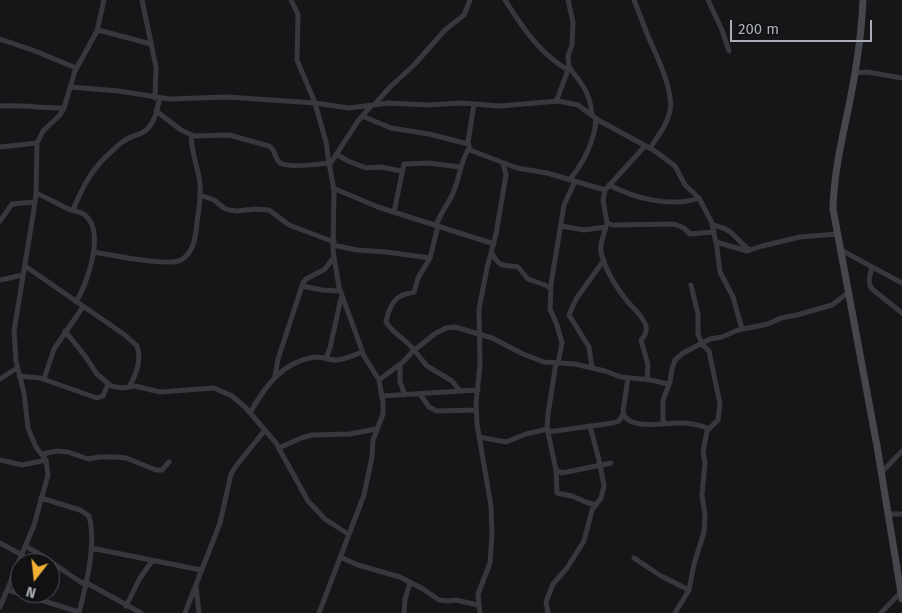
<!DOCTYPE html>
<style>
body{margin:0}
#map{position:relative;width:902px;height:613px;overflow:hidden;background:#161618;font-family:"Fira Sans",sans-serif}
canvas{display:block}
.north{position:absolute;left:10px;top:553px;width:50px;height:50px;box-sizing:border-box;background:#111113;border:1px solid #4d4f55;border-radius:50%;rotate:196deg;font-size:14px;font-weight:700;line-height:20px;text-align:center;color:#a8adb8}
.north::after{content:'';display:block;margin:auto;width:18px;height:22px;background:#f2b134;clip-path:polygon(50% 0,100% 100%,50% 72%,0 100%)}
.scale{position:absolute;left:730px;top:20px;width:142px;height:22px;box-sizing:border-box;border:2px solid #a8adb8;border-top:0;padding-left:6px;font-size:15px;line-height:18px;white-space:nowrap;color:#a8adb8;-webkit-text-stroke:4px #111113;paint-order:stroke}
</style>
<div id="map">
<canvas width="902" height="613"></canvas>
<div class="north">N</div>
<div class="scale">200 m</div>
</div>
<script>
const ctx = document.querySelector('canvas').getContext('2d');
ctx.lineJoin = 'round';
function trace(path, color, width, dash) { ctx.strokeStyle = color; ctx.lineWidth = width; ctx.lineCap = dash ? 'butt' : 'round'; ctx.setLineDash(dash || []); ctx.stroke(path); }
const street = new Path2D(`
 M142,0L156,67L155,98
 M291,0L298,14L297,60L315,103L326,142L329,163L334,190L333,251L339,287L364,356L379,380L383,403V414L373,440L372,457L364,495L319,613
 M505,0C522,27 540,54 568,70
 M634,0C639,12 643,24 648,36C656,55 674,90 670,111C667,125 658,136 650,148
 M708,0L722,30L729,51
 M98,30L151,44
 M0,39L35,51L76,68
 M569,67C582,84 590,92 592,115
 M855,73L867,72L902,78
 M71,87L119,91L169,99L227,97L315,103L349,108L389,103L427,105L462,103L500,106L559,101L578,105L598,120L655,151L675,166L685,185L699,198L712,223L717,248L720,272L733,297L742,329
 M556,102L569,67L568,56L572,45L573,22L568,0
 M474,104L468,142L470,150L517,168L547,173L605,190
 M374,105L390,87L414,65L445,30L464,15L470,0
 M0,106C21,105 43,108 64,108
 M156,111L181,130L194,136L229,135L269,146C276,150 274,157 279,162C285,169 320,164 329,163
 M362,116L391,128L429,134L468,144
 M645,146L605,190L603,200L607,223L613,225L674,224L684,228L690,234L714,232
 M0,147L37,143
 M336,154L348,161L366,168L381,167L401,171
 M330,164L358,121L371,106
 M570,179C583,164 595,140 596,119
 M609,185C634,198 671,208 699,198
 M333,188L378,207L494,244
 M36,193C48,198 59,205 71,210C76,211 81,212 85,215C106,232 87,283 76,302
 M200,195L214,200L224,208L229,210L237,211L255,209L269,210L289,225L334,242
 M73,210C82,188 92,168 111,152C116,147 122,141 129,138C134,135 141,135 146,130C155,123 157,109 160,98
 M394,212L404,164L428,163L460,167
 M0,221L12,204L35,202
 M607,222C606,231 599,243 601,252C605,270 616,287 627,301C634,309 643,316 646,326C647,332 645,336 641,340L648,365L647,379
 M712,225C735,229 734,239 750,250
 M436,226C440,213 448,205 453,193C460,178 460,162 469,148
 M561,226L584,230L606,227
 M716,242L747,251L762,246L800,237L838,234
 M333,245L357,250L386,252L430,258
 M841,250L902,283
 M94,252C110,255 169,267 181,260C194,253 196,235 197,222C199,210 201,197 200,184C198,167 191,152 191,135
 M492,253C500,269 503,264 518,267L528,279L545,285L551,289
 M25,266L125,335L137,346C142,359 136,375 129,387
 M872,267C870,275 867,282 872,289L902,313
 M0,280L23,275
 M302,286L322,290L340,291
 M65,331L85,356L97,374L111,386L122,388L135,386L160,392L214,388L232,396L245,407L276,443L308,501L325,519L348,534
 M414,350C406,339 393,334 386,322C388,312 392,300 401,296C405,293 409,294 414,292L418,278L430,258L438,226
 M414,350L427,366L452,381L460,391
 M326,358L330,348L341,298
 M556,363L548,414L547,428L556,470L562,473L611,463
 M558,363L562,343L557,325L550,309L551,284L564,205L575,181
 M400,364V382L405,395
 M592,368L589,347L569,315L576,299L604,260
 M19,376L40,378L97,398L103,396L108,384
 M275,376L278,359L303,283L306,279L325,269L334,257
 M628,378L623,411C626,432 665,422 681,423C690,423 699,425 708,428
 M0,379L17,368
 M44,379L54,349L83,307
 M379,380L403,362L412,352L436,333L446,328L455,327L492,338L523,354L544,362L575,364L605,371L621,377L651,380L668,384
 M420,394L429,407L437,411L476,410
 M382,396L478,390
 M250,413C265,386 283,361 316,357C323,357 329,360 336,360C345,360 354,355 362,352
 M663,424V400L670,382L672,369L675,360L683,353L710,339L722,337L738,330L768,324L781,318L797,315L832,305L849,292
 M590,426L600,464
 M548,432L613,423L619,421L623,414
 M479,437L506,442L526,434L548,429
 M279,448L301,438L312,435L350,434L376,429
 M42,454L57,451L68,452L88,459L99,457H116L126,458L156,470H162L169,462
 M0,460L22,465L46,460
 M556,470L557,493L572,496L588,503L596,505
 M882,472L902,451
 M41,498L80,510L89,516C97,544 86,585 79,613
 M889,514H902
 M0,543L22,555
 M25,546C47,557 64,572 84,584
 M91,548L201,570
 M340,557L358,565L400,577L423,589L439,600L448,601L456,600L478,605
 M634,558L661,576L689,590
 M85,582L141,613
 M196,586L199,613
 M8,590L79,612
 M126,606L140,578L152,561
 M0,607L34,525L48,475L46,460L36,447L28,428L24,393L16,361L14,331L33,215L36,195L37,143L43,131L60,115L64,108L75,71L97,31L104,0
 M185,613L220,523L231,474L236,466L265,430
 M404,613L405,599L410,583
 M480,613L478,594L490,563L492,534L491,506L477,424L476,403L480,365L479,309L487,268L496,234L506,175L503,163
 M548,613L546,602L553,584L567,568L584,541L592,510L601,498L604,486L600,464
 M675,613L689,590L694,564L704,532L705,515L702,495L705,463L703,452L707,431L718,420L720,404L709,351L702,344L698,334V314L691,285
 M881,613L901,592`);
const secondary = new Path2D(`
 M863,0C862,24 859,49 855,73C848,118 834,162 833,209L877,446L902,599`);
trace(street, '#37383d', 5);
trace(secondary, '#45474d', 7);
</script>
